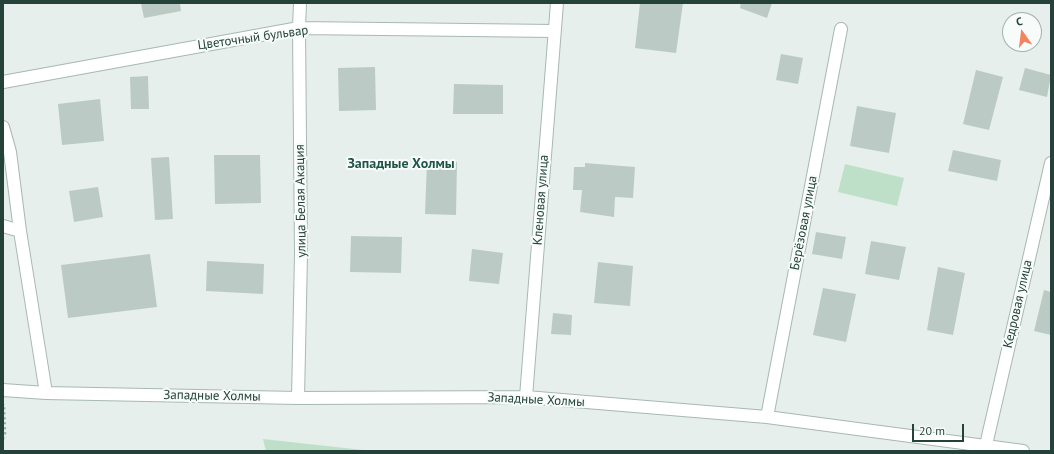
<!DOCTYPE html>
<meta charset="utf-8">
<style>
body{margin:0}
#map{position:relative;width:1054px;height:454px;overflow:hidden;background:#e6efeb;font-family:"PT Sans",sans-serif}
canvas{display:block}
.frame{position:absolute;inset:0;border:4px solid #24423a;pointer-events:none}
.north{position:absolute;left:1002px;top:12px;width:40px;height:40px;box-sizing:border-box;background:#f7fbf9;border:1px solid #a3b1ad;border-radius:50%;rotate:346deg;font-size:11px;font-weight:700;line-height:16px;text-align:center;color:#24423a}
.north::after{content:'';display:block;margin:auto;width:14px;height:18px;background:#f4845f;clip-path:polygon(50% 0,100% 100%,50% 72%,0 100%)}
.scale{position:absolute;left:912px;top:424px;width:52px;height:18px;box-sizing:border-box;border:2px solid #24423a;border-top:0;padding-left:5px;font-size:12px;line-height:14px;white-space:nowrap;color:#24423a;-webkit-text-stroke:3px #f7fbf9;paint-order:stroke}
</style>
<div id="map">
<canvas width="1054" height="454"></canvas>
<div class="frame"></div>
<div class="north">С</div>
<div class="scale">20 m</div>
</div>
<script>
const ctx = document.querySelector('canvas').getContext('2d');
ctx.lineJoin = 'round';
function paint(path, color) { ctx.fillStyle = color; ctx.fill(path, 'evenodd'); }
function trace(path, color, width, dash) { ctx.strokeStyle = color; ctx.lineWidth = width; ctx.lineCap = dash ? 'butt' : 'round'; ctx.setLineDash(dash || []); ctx.stroke(path); }
function write(font, color, halo, rows, align = 'center') {
  ctx.font = font + ' "PT Sans",sans-serif'; ctx.lineWidth = 4; ctx.setLineDash([]); ctx.textBaseline = 'middle'; ctx.strokeStyle = halo; ctx.fillStyle = color; for (const [text, x, y, turn = 0] of rows) {
    ctx.save(); ctx.translate(x, y); ctx.rotate((+turn || 0) * Math.PI / 180); ctx.textAlign = isNaN(turn) ? turn : align; if (halo) ctx.strokeText(text, 0, 0); ctx.fillText(text, 0, 0); ctx.restore();
  }
}
const green = new Path2D(`
 M845,164L904,178L897,206L838,192Z
 M263,439L372,451H266Z`);
const building = new Path2D(`
 M141,3H180L181,11L144,18Z
 M640,3H683L676,53L635,48Z
 M741,3H772L767,18L740,8Z
 M781,54L803,58L798,84L776,80Z
 M375,67L376,110L339,111L338,68Z
 M1025,68L1051,75L1047,97L1019,90Z
 M976,70L1003,77L989,130L963,124Z
 M148,76L149,109H131L130,77Z
 M454,84L503,85V114H453Z
 M100,99L104,141L62,145L58,104Z
 M857,106L896,113L889,153L850,146Z
 M953,150L1001,160L997,181L948,171Z
 M214,155H260L261,203L215,204Z
 M169,157L173,219L155,220L151,158Z
 M427,162H457L456,215L425,214Z
 M585,163L635,167L633,198L615,197L614,217L580,212L582,190H573L574,167H585Z
 M98,187L103,217L74,222L69,191Z
 M816,232L846,237L842,259L812,254Z
 M351,236L402,237L401,273L350,272Z
 M871,241L906,247L899,280L865,274Z
 M472,249L503,253L499,284L469,281Z
 M150,254L157,307L68,318L61,265Z
 M207,261L264,264L263,294L206,291Z
 M598,262L633,266L630,306L594,303Z
 M938,267L965,273L953,335L927,330Z
 M823,288L856,294L846,342L813,335Z
 M1044,290L1051,292V335L1034,331Z
 M553,313L572,315L571,335L551,334Z`);
const path = new Path2D(`
 M3,439L5,433L4,404`);
const minor = new Path2D(`
 M3,82L299,28L554,31
 M3,127L10,152L20,231L46,393
 M3,226L20,231
 M3,390L46,393L298,398L526,397L767,417L1023,451
 M526,397L557,3
 M298,398L301,255L299,28L300,3
 M767,417L841,29
 M986,445L1051,163`);
const streetNames = [
 ["Цветочный бульвар",253,38,-8],
 ["Кленовая улица",541,200,-86],
 ["улица Белая Акация",301,201,-91],
 ["Берёзовая улица",804,223,-79],
 ["Кедровая улица",1018,304,-77],
 ["Западные Холмы",212,396,1],
 ["Западные Холмы",536,400,3]
];
const neighbourhoodNames = [
 ["Западные Холмы",401,164]
];
paint(green, '#bfe0c8');
paint(building, '#bbcac4');
trace(minor, '#a8b8b2', 14);
trace(path, '#86b3a5', 2.5, [2, 3]);
trace(minor, '#fff', 12);
write('13px', '#24423a', '#f7fbf9', streetNames);
write('bold 14px', '#1f5548', '#f7fbf9', neighbourhoodNames);
</script>
